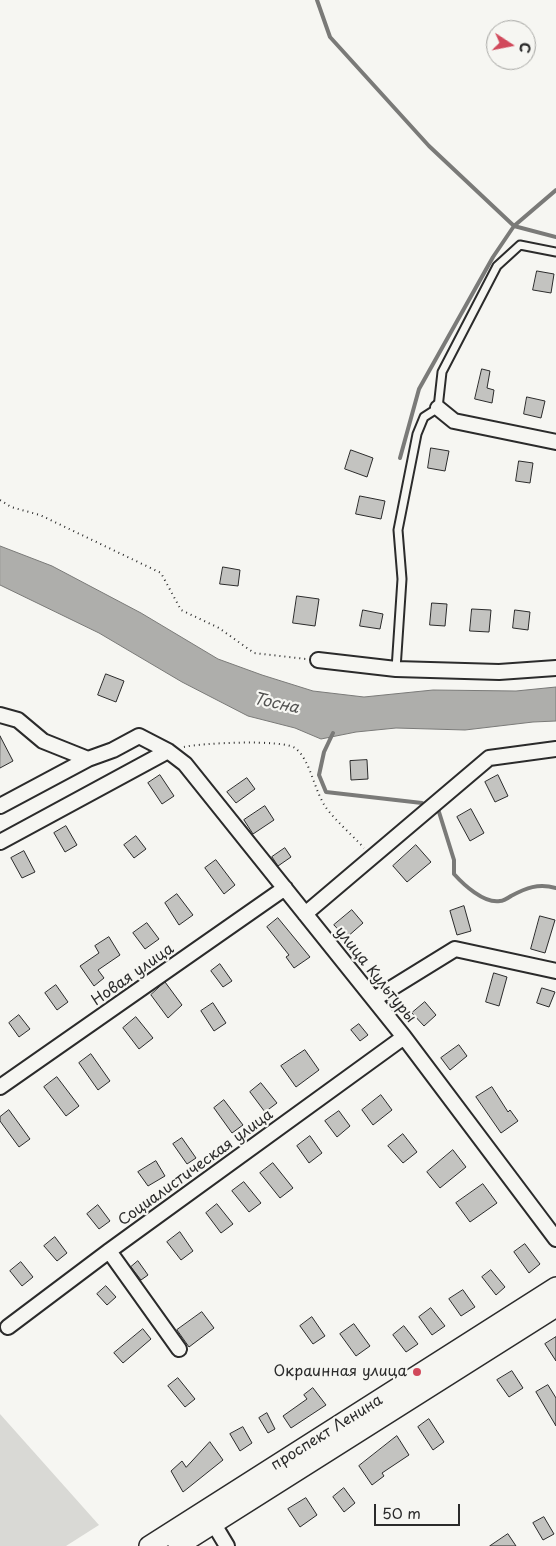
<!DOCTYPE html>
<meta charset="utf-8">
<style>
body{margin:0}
#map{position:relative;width:556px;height:1546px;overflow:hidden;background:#f6f6f2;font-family:"Playpen Sans",sans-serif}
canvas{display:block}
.north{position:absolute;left:486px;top:20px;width:50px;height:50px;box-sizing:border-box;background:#f6f6f2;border:1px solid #a5a5a2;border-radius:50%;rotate:101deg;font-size:14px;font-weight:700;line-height:20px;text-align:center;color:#2b2b2b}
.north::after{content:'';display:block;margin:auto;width:18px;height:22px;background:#d1495b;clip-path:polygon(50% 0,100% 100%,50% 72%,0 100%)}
.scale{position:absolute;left:374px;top:1504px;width:86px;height:22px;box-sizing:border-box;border:2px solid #2b2b2b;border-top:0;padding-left:6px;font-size:15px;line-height:18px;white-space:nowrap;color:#2b2b2b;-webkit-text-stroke:4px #f6f6f2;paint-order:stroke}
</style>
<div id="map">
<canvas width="556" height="1546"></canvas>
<div class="north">С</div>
<div class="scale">50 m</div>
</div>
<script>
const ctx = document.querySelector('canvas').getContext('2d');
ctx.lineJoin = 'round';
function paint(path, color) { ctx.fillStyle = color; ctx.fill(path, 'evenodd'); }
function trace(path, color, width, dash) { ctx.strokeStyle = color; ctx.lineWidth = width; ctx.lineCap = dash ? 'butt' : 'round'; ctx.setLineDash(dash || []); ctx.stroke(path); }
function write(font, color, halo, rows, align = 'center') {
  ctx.font = font + ' "Playpen Sans",sans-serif'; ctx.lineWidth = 4.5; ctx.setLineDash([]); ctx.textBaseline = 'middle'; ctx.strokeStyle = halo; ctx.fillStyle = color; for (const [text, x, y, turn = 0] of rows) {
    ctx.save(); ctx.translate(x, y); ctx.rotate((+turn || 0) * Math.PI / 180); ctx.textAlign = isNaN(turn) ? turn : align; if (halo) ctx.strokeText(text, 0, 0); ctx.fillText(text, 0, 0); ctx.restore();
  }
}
const green = new Path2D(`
 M0,1414L99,1525L66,1546H0Z`);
const water = new Path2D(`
 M0,546L52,566L141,613L218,659L262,675L313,691L364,697L433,690L516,691L556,687V721L533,722L465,730L396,728L356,732L321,739L295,728L248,716L182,682L99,633L0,585Z`);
const stream = new Path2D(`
 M317,0L330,37L429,146L514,226L556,237
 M400,458L419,389L493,257L514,226L556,190
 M333,733L324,752L319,775L326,792L422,803
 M439,812L454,860V874C463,884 484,904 500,901C503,901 508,898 511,896C526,888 538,883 556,888`);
const building = new Path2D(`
 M537,271L554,274L551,293L533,290Z
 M482,369L490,371L487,388L494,390L492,403L475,399Z
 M527,397L545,401L541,418L524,414Z
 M431,448L449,451L445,471L428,468Z
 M351,450L373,458L367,477L345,469Z
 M519,461L533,463L530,483L516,481Z
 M360,496L385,501L381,519L356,514Z
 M223,567L240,570L238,586L220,584Z
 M297,596L319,599L315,626L293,623Z
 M432,603L447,604L445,626L430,625Z
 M472,609L491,610L489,632L470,631Z
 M363,610L383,614L380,629L360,626Z
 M515,610L530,612L528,630L513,628Z
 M106,674L124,681L116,702L98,695Z
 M0,736L13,761L0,768Z
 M367,760L368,779L351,780L350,761Z
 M160,775L174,796L162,804L148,783Z
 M498,775L508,796L495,802L485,782Z
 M247,778L255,789L236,803L227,792Z
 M265,806L274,820L253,834L244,820Z
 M471,809L484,833L470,841L457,817Z
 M66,826L77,845L65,852L54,833Z
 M136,836L146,849L134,858L124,845Z
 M416,845L431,862L407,882L393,866Z
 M285,848L291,857L278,866L272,857Z
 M24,851L35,872L22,878L11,858Z
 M216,860L235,885L224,894L205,868Z
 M177,894L193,915L179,925L165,903Z
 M464,906L471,931L457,935L450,911Z
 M352,910L363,923L346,938L334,925Z
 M540,916L555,920L545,953L531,949Z
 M278,918L310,957L294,968L286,957L289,955L267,927Z
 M147,923L159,939L145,949L133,933Z
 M109,937L120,955L98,970L104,978L94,986L80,966L99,953L95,946Z
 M220,964L232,981L223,987L211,971Z
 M494,973L507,977L499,1006L486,1002Z
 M165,982L182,1005L168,1018L151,995Z
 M56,985L68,1002L57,1010L45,993Z
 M542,988L555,992L549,1007L537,1003Z
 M425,1002L436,1015L424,1026L412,1013Z
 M213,1003L226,1023L214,1031L201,1011Z
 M19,1015L30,1029L19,1037L9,1023Z
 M136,1017L153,1038L139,1049L123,1028Z
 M359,1024L368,1035L360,1041L351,1030Z
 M459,1045L467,1056L450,1070L441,1058Z
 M305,1050L319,1070L296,1087L281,1066Z
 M91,1054L110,1081L98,1090L79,1063Z
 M57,1077L79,1106L66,1116L44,1087Z
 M261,1083L277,1103L265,1112L250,1092Z
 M492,1087L508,1112L510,1110L518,1121L501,1133L476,1097Z
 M381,1095L392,1110L373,1125L362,1110Z
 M224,1100L243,1125L232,1133L214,1108Z
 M9,1110L30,1139L19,1147L0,1121V1117Z
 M339,1111L350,1126L337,1137L325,1121Z
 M403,1134L417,1152L403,1163L388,1146Z
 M310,1136L322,1153L309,1163L297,1146Z
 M182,1138L196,1158L187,1164L173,1144Z
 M453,1150L466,1167L440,1188L427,1172Z
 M156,1161L165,1176L148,1186L138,1172Z
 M273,1163L293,1188L280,1198L260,1173Z
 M244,1182L261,1203L249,1212L232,1191Z
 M483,1184L497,1203L470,1222L456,1203Z
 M217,1204L233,1224L221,1233L206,1213Z
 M98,1205L110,1221L99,1229L87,1214Z
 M180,1232L193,1251L181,1260L167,1242Z
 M55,1237L67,1253L57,1261L44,1246Z
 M525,1244L540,1264L529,1273L514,1252Z
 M138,1261L148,1275L141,1280L131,1267Z
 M21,1262L33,1277L22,1286L10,1271Z
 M491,1270L505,1287L496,1295L482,1277Z
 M106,1286L116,1297L107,1305L97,1294Z
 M463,1290L475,1307L461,1316L449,1299Z
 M431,1308L445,1326L432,1335L419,1317Z
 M202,1312L214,1328L189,1347L177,1330Z
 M312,1317L325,1336L313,1344L300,1326Z
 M354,1324L370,1346L356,1356L340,1334Z
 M404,1326L418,1344L406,1352L393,1335Z
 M143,1329L151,1339L123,1363L114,1353Z
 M556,1337V1361L545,1344Z
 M512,1371L523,1388L509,1397L497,1380Z
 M178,1378L195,1399L185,1407L168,1386Z
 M548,1385L556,1398V1426L536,1392Z
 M313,1388L326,1405L291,1428L283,1416L307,1399L304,1395Z
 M267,1413L275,1429L268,1433L259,1418Z
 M429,1419L444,1442L433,1450L418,1427Z
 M243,1427L252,1443L240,1451L230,1434Z
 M397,1436L409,1455L382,1473L384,1476L372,1485L359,1466Z
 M210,1442L223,1460L183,1492L171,1471L182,1461L186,1467Z
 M344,1488L355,1503L344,1512L333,1497Z
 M306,1498L317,1515L300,1527L288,1509Z
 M544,1517L554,1534L543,1540L533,1523Z
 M508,1534L516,1546H490Z`);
const path = new Path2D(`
 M0,500L11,507L40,515L161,573L181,610L219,628L254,653L306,659
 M184,747C201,743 282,739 295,748C311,760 314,792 327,809C338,823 352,835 364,848`);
const service = new Path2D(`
 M396,669L402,579L398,530L417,434L424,417L438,408L442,372L497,266L520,245L556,252`);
const minor = new Path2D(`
 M438,408L454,421L556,442
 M318,660L396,669L499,672L556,668
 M0,715L18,720L43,741L88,759
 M0,806L88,759L113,750L139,736L168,751L185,764L404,1037L556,1239
 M0,842L168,751
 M305,914L489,758L556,749
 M374,999L455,949L556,971
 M0,1087L285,888
 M109,1251L179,1349
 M8,1327L109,1251L404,1037
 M209,1516L227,1546`);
const secondary = new Path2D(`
 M149,1546L556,1287
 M178,1546L556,1307`);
const markers = [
 [417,1372,5,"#d1495b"]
];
const streetNames = [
 ["Новая улица",133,975,-35],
 ["улица Культуры",375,975,51],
 ["Социалистическая улица",196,1168,-36],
 ["проспект Ленина",327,1433,-32]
];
const poiNames = [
 ["Окраинная улица",407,1372]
];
const waterNames = [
 ["Тосна",276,704,12]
];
paint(green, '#d9d9d5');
paint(water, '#aeaeab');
trace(water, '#7a7a78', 1);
trace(stream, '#7a7a78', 4);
paint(building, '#c3c3c0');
trace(building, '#2b2b2b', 1);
trace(service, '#2b2b2b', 11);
trace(minor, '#2b2b2b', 18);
trace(secondary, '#2b2b2b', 22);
trace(path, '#2b2b2b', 2, [1, 4]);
trace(service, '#f6f6f2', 7);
trace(minor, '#f6f6f2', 14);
trace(secondary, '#f6f6f2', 19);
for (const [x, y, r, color] of markers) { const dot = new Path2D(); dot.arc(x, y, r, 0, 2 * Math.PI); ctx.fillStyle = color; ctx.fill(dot); trace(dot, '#f6f6f2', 2); }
write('15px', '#2b2b2b', '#f6f6f2', streetNames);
write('15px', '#2b2b2b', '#f6f6f2', poiNames, 'right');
write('italic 16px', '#525251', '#f6f6f2', waterNames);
</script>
